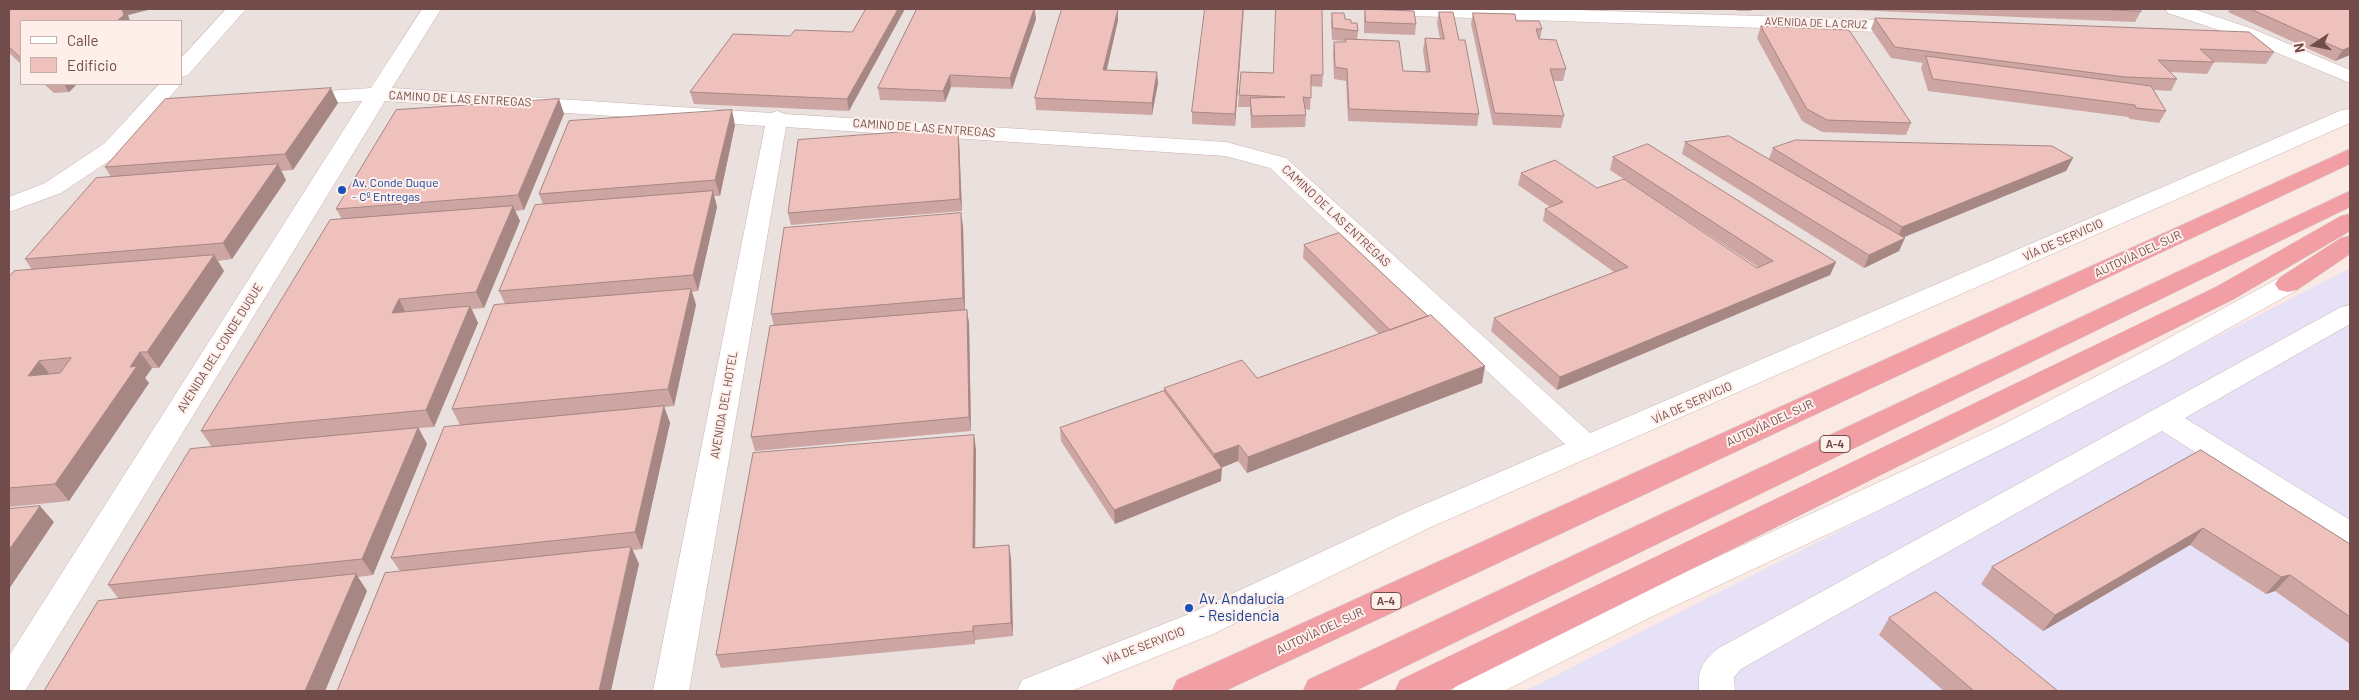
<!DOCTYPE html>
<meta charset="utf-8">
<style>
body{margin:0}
#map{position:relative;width:2359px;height:700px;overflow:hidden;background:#fbeae4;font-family:Barlow,sans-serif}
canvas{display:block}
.frame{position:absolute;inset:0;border:10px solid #714c4b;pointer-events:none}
.legend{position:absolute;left:20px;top:20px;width:162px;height:65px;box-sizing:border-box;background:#feefea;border:1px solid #c6aeaa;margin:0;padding:6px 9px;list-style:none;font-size:15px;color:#714c4b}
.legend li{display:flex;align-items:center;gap:10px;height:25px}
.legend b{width:25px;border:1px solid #c6aeaa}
.north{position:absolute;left:2289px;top:20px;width:50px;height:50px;-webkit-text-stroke:4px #feefea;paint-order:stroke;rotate:259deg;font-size:14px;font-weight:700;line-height:20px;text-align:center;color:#714c4b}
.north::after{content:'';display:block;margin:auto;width:18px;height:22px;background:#714c4b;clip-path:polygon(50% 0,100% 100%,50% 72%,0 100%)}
</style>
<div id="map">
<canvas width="2359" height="700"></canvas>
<div class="frame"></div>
<ul class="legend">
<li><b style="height:6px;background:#fff"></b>Calle</li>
<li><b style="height:14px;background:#eec1bd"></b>Edificio</li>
</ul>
<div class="north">N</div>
</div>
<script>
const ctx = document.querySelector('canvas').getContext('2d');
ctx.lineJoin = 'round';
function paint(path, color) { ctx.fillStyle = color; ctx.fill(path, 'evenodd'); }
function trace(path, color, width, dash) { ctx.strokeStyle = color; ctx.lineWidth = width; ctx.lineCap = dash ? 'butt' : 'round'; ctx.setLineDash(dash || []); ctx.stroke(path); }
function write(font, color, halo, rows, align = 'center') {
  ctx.font = font + ' Barlow,sans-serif'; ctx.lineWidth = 4; ctx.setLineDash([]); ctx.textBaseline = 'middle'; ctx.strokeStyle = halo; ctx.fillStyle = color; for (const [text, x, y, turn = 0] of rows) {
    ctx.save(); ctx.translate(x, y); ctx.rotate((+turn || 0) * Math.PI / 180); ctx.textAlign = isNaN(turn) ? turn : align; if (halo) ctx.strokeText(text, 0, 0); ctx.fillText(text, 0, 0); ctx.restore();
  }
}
const industrial = new Path2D(`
 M9,9H2350V115L1588,448L1042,691H9ZM21,21H181V84H21Z`);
const education = new Path2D(`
 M2350,268V691H1525L1898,501Z`);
const minor = new Path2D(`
 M226,9H246L188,75L181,77V58Z
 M422,9H441L392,88L771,113L777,111L785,114L1226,142L1286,158L1590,433L2342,110L2350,109V123L1431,527L1213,634L1071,691H1017L1022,680L1189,614L1409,511L1565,444L1270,168L1225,156L786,127L689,691H653L765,126L385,101L25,691H9V656L362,101L297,105L289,104L286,99L289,94L297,93L371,88Z
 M1375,9H1546L1909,21L1916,23L1919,27L1916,31L1909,33L1385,15L1378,13Z
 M2165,9H2193L2253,29L2350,70V83L2239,37L2168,13Z
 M159,84H181L167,100L194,99L202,100L205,105L202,110L155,114L121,153L61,193L9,212V197L45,183L105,143Z
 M2288,276L2297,278L2301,284L2297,290L2161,366L2022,439L1873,513L1649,618L1504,691H1453L1458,680L1513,652L2002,425L2141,353L2279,278Z
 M2350,305V324L2185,418L2350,520V547L2339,544L2162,431L1741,669L1734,677L1735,691H1699C1698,669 1701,664 1717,649L2341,307Z`);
const motorway = new Path2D(`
 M2350,149V164L1225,691H1172L1177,680Z
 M2350,191V207L1355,691H1303L1308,680Z
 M2350,214V231L2234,299L1447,691H1395L1400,680L2216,287L2341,216Z
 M2350,236V254L2297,290L2288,292L2279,290L2275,284L2279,278L2341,238Z`);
const wall = new Path2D(`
 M9,9H151L128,15L21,21V64L9,53Z
 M917,9H1035L1036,19L1012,89L951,87L945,102L880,100L878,88Z
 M1118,9V20L1107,70L1158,83L1152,115L1036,110L1035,98Z
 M1244,9L1235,126L1192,124V112Z
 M1365,9L1416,24L1415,35L1364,33V20Z
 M1736,9H1752L1751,11H1737Z
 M1851,9H2139L2141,11L2135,22L1852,10Z
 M2230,9H2350V55L2335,61L2228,12Z
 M1439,12L1459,40L1479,114L1477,126L1348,121L1346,81L1334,79L1333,53L1334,42H1345V41L1332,40L1331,24L1332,13L1351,23L1358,31L1357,40L1403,71L1426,72L1423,50L1425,38L1440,39L1437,23Z
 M1473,13L1516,21L1542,29L1540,39L1566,69L1563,81H1553L1564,116L1561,128L1493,125L1471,24Z
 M1875,18L2274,52L2266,64L2213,62H2214L2207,74L2170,72L2177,79L2171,91L2154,90L2166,111L2159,123L2130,119L2128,117L1928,91L1921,68L1923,63L1891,58L1871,29Z
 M1761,26L1911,123L1906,135L1822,132L1802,121L1757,38Z
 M852,32L849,111L694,104L690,92L790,36Z
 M1241,72L1323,75L1322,87L1311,86L1310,110L1305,109L1306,115L1305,127L1251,128L1250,107H1238Z
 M44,84H77L69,92L54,93Z
 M559,99L564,114L524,210L515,211L520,221L484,308L472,309L478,323L434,427L419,428L427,444L373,575L358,577L367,591L325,691H44L119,599L108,585L212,447L201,431L342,219L336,209Z
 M338,103L293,170L281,171L286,180L232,259L218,261L224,271L159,368H152L145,378L149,383L69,501L9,507V277L32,270L25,259L111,177L105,167Z
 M735,125L720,196H714L717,207L698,291L692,292L696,305L674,406L664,407L670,423L642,549L633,550L639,564L400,571L391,558L460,425L452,409L505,304L499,291L543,204L539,194Z
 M959,140L962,211L791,225L788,213Z
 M1685,142L1769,159L1773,148L2073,158L2066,171L1903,237L1899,251L1864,268L1682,154Z
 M1613,157L1836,262L1830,275L1557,390L1491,331L1494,318L1614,272L1543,221L1545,209L1550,207L1518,185L1521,173L1597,188L1757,268L1758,267L1610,170Z
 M963,226L965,310L969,323L971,431L755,451L751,437L774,326L771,314Z
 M1304,245L1428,316L1485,366L1482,383L1247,473L1238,461L1221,468V481L1115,524L1061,441L1060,428L1164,391V388L1257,378L1379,334L1303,258Z
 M976,449L975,548L1011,558L1013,636L975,640V644L721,668L716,655Z
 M2201,450L2350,544V644L2275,591L2266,594L2190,545L2043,631L1981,584L1992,567Z
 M1889,618L2058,691H1944L1879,635Z`);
const shadedWall = new Path2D(`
 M122,9H152L128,15L130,21H117Z
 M898,9H905L849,111L847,99Z
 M1034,9L1036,19L1012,89L1010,78Z
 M1118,9V20L1104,81L1103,70Z
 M1244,9L1235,126V114Z
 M2350,47V55L2335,61L2343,50Z
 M1157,72L1158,83L1152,115V103Z
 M950,75L951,87L945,102L943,91Z
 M64,84H77L69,92Z
 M331,88L338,103L293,170L285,154Z
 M559,99L564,114L524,210L518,195Z
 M732,110L735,125L720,196L715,180Z
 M958,128L959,140L962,211L960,199Z
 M2073,158L2066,171L1897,240L1902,227Z
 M278,164L286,180L232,259L223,243Z
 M713,191L717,207L698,291L693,275Z
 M513,206L520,221L484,308L476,292Z
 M961,213L963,226L965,311L963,298Z
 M1905,238L1899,251L1864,268L1869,255Z
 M214,255L224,271L159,368L147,352Z
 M1836,262L1830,275L1557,390L1560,377Z
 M691,289L696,305L674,406L668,389Z
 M399,299L407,315L392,313Z
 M470,306L478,323L434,427L426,410Z
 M967,310L969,323L971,431L969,417Z
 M140,352L152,368L145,378L149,383L69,501L55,484L130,367Z
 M39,361L52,377L28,376Z
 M1485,366L1482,383L1247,473L1248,457Z
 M664,406L670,423L642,549L635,532Z
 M418,428L427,444L373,575L362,559Z
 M974,435L976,449L975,561L973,548Z
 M1239,445L1238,461L1213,471L1214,454Z
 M1222,468L1221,481L1115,524L1114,510Z
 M40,506L54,522L9,589V550Z
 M2203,528L2190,545L2043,631L2055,615Z
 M1009,545L1011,558L1013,636L1011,623Z
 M631,547L639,564L611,691H599Z
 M356,574L367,591L325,691H305Z
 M2290,575L2275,591L2266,594L2281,577Z
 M973,626L975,640V644L973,631Z`);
const building = new Path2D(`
 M9,9H122L124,15L117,21H21V58L9,47Z
 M866,9H898L847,99L690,92L733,34L790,36L795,30L852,32Z
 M917,9H1034L1010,78L950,75L943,91L878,88Z
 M1062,9H1118L1103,70L1157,72L1152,103L1035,98Z
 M1205,9H1243L1235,114L1192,112Z
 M1276,9H1322L1323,75H1311V98L1303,97L1306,115L1252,116L1250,98L1285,97L1239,95L1241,72L1273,73Z
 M1365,9L1414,11L1416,24L1366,22Z
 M2094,9H2139L2141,11Z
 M2251,9H2350V47L2343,50Z
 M1439,12H1453L1459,40H1465L1479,114L1349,109L1347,69L1335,67L1334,42H1346L1345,39L1399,41L1403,71L1430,72L1425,38L1444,39Z
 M1332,13H1344L1345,19L1351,20V23H1357L1358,31L1333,28Z
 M1473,13L1515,14L1516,21H1539L1542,29H1536L1539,39L1556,40L1566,69H1550L1564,116L1495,113Z
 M1875,18L2249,32L2274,52L2200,49L2214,62L2158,60L2177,79L2125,77L1895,47Z
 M1761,26L1849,30L1911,123L1827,120L1807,109Z
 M1926,56L2151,86L2166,111L2136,108L2135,105L1933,79Z
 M331,88L285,154L105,167L165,99Z
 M559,99L518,195L336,209L396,110Z
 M732,110L715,180L539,194L569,121Z
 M958,128L960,199L788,213L798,140Z
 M1729,136L1905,238L1869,255L1685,142Z
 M1796,140L2052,146L2073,158L1902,227L1773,148Z
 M1648,144L1836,262L1560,377L1494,318L1628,267L1545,209L1563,202L1521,173L1555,160L1597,188L1624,179L1757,268L1773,261L1613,157Z
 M278,164L223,243L25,259L96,178Z
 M713,191L693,275L499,291L535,205Z
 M513,206L476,292L399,299L392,313L470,306L426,410L201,431L330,220Z
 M961,213L963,298L771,314L784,228Z
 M1339,233L1428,316L1390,330L1304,245Z
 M214,255L147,352H140L130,367L137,366L55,484L9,488V277L14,271ZM71,358L60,373L28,376L39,361Z
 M691,289L668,389L452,409L494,305Z
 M967,310L969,417L751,437L770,326Z
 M1431,315L1485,366L1248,457L1239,445L1214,454L1164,388L1242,360L1257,378Z
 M1164,391L1222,468L1114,510L1060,428Z
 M664,406L635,532L391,558L444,427Z
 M418,428L362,559L108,585L190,449Z
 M974,435L973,548L1009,545L1011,623L973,626V631L716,655L753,453Z
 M2201,450L2350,544V617L2290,575L2281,577L2203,528L2055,615L1992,567Z
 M40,506L9,550V509Z
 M631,547L599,691H337L385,573Z
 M356,574L305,691H44L98,601Z
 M1936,592L2058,691H1974L1889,618Z`);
const markers = [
 [342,190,5,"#1a4fb4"],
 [1189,608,5,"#1a4fb4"]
];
const farStreetnames = [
 ["AVENIDA DE LA CRUZ",1816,23,2]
];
const shields = [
 [1835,444,30],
 [1386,601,30]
];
const shieldNames = [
 ["A-4",1835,444],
 ["A-4",1386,601]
];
const streetNames = [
 ["CAMINO DE LAS ENTREGAS",460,99,3],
 ["CAMINO DE LAS ENTREGAS",924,128,4],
 ["CAMINO DE LAS ENTREGAS",1336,216,43],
 ["VÍA DE SERVICIO",2063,240,-24],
 ["AUTOVÍA DEL SUR",2138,254,-25],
 ["AVENIDA DEL CONDE DUQUE",220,348,-58],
 ["VÍA DE SERVICIO",1692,403,-24],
 ["AVENIDA DEL HOTEL",724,405,-80],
 ["AUTOVÍA DEL SUR",1770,423,-25],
 ["AUTOVÍA DEL SUR",1320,631,-25],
 ["VÍA DE SERVICIO",1144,646,-21]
];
const transitNames = [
 ["Av. Conde Duque",352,183],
 ["- Cº Entregas",352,197]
];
const nearTransitnames = [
 ["Av. Andalucía",1199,599],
 ["- Residencia",1199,616]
];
paint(industrial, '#eae0de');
paint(education, '#e7e1f7');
trace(minor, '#cdb2ae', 1);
trace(motorway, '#d4c9c9', 1);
paint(minor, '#fff');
paint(motorway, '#f19ea4');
paint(wall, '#cda6a3');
paint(shadedWall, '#a78784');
paint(building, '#eec1bd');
trace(building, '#a78784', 1);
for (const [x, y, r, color] of markers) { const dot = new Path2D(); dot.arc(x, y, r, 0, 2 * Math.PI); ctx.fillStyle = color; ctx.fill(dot); trace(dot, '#feefea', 2); }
write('11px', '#714c4b', '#feefea', farStreetnames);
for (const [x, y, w] of shields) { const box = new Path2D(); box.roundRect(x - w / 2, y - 8.5, w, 17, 4); ctx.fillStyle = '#feefea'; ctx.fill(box); trace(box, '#714c4b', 1); }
write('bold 11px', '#714c4b', null, shieldNames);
write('12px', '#714c4b', '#feefea', streetNames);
write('12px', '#164399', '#feefea', transitNames, 'left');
write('15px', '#164399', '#feefea', nearTransitnames, 'left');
</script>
